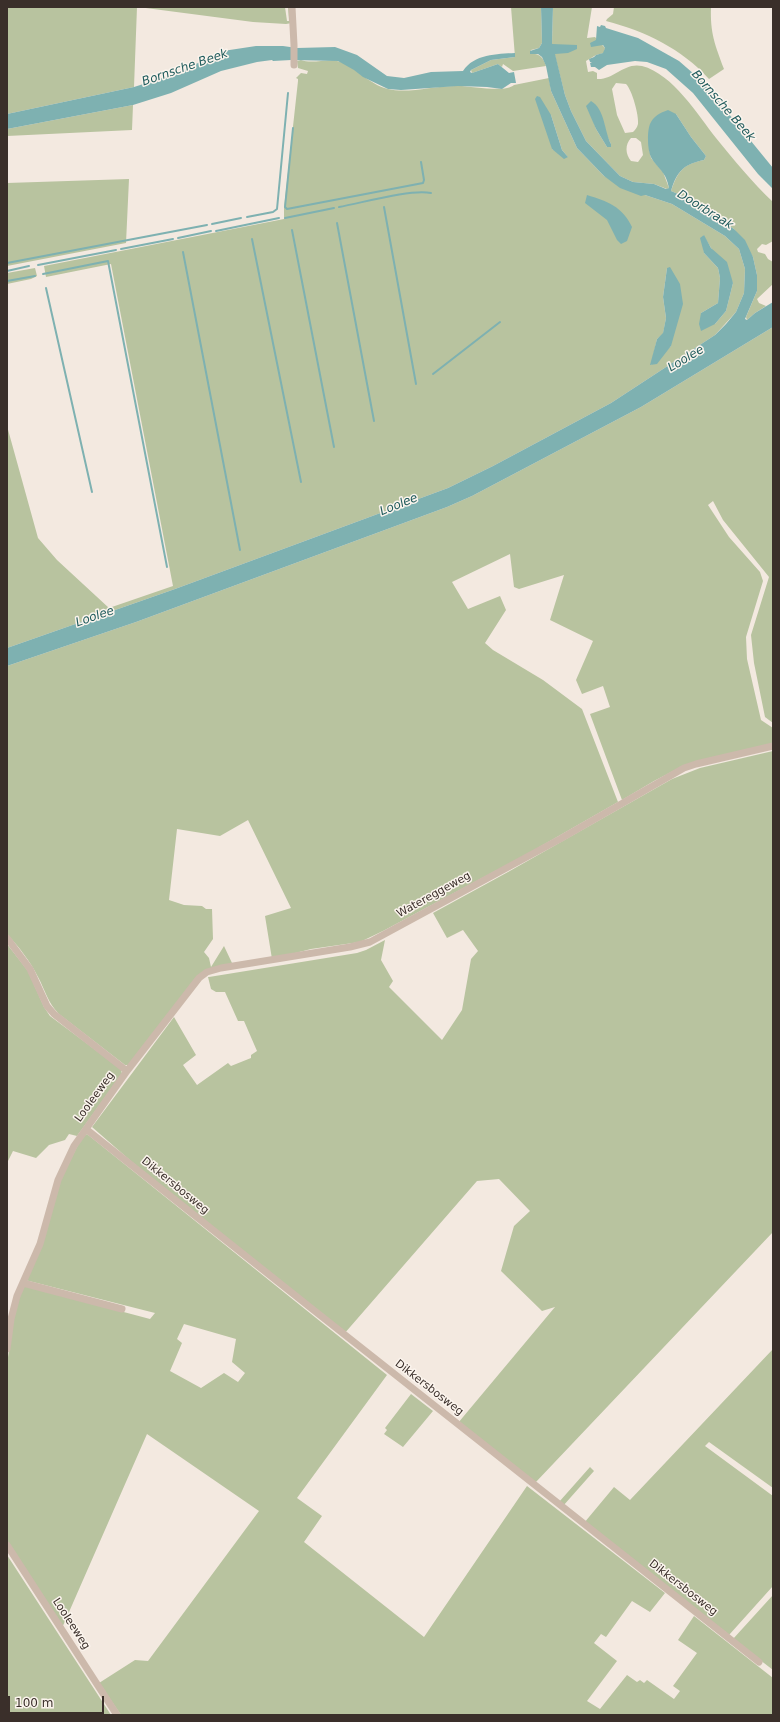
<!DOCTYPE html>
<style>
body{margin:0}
#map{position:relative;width:780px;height:1722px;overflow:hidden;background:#f3e9e0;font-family:"DejaVu Sans",sans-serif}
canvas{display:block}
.frame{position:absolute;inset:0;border:8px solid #3a2f2a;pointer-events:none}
.scale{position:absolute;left:8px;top:1696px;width:96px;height:18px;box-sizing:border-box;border:2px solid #3a2f2a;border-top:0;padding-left:5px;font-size:12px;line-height:14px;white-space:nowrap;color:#3a2f2a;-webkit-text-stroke:3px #fbf4ed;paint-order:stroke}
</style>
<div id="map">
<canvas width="780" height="1722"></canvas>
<div class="frame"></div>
<div class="scale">100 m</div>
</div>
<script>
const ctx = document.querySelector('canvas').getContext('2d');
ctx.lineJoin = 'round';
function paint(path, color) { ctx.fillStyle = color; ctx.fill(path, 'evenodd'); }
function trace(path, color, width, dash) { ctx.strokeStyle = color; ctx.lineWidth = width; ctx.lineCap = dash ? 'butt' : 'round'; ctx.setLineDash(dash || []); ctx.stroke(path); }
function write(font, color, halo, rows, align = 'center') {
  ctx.font = font + ' "DejaVu Sans",sans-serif'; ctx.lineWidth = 3; ctx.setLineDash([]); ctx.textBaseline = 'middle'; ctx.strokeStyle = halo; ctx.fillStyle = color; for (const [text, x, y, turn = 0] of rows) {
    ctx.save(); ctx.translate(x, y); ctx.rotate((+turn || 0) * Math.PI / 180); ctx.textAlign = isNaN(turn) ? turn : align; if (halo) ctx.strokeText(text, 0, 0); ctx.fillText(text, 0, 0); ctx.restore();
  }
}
const green = new Path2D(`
 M7,7H137L134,87L7,114Z
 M138,7H285L287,21H289L288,7H291L292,23L286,24L253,22Z
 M511,7H541L542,43L539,48L531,50L530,54C539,53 543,57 546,66L513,71L503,64L502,67L498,64L472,73L471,70L491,60L515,57Z
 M553,7H592L587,38L595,37L605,48L604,53L596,55L586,61L588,72L593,71L597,73V79C614,80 624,62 642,66C673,74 698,115 716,138C734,160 752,182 773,202V241L766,245L762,244L757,249L758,252L765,254L768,259L773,262V284L757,299L759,303L766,306L755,313L747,320L746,317L757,291V275L753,257L734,229L685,197L671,191C678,171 683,164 704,160L706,156L691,137L676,114L649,128V148L651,158L663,172L669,188L667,189L654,184L633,182L620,176L586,141L571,111L565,95L552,44ZM616,83L626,84C632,90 639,115 638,124C637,128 635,130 633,132L625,133L617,115L612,89ZM593,120L604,124L606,134L611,144L607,147L596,129ZM631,138H636L641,142L643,155L638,162L631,161C625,154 625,144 631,138Z
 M614,7H711C710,33 715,45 724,69L709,79C682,49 645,31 606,21L607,19L613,14Z
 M301,60C311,64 326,59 337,61C353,64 369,85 388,89C409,94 436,85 458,86C473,86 505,93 514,85L549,78L551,91L577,148L604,176L645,195L672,204L725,236L739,249L745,269L744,293L736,312L715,335L611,403L493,466L448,488L175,589L7,648V426L38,538L57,560L109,608L173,586L111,264L46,277L44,266L284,219V208L298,81V79L296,78L301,73L307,74L308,71L298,68L297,61ZM551,115L562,150L568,157L552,149ZM703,235L733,283L726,311L715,324L701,313L718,303L720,278L718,268L704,253ZM667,268L671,346L651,365L657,339L663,334L666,318L663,297Z
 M133,105L132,130L7,136V129Z
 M129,179L126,243L7,266V183Z
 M35,268L37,276L31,279L7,284V273Z
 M773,327V723L765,717L754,663L751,635L769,577L723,520L713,501L708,505L729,537L760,572L763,581L746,637L747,659L761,720L773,728V745L679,768L654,781L622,800L590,714L610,707L603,686L582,694L576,680L593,641L550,620L564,575L519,589L514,587L510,554L452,582L468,609L500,596L506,610L485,643L493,650L543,680L582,709L618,802L529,853L383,931L360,942L311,949L272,959L265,916L291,908L248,820L220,836L177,829L169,900L184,905L202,906L206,909H212L213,939L204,952L209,958L211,967L224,946L232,963L210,969L129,1065H125L59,1014C48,1003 45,990 38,977C30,961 19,947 7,934V666L136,622L447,507L472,496L641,407Z
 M773,751V1232L535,1483L458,1423L555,1307L542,1311L501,1271L514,1226L530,1211L499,1179L477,1181L344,1334L132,1162L92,1127L174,1017L196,1055L183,1065L197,1085L228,1063L231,1066L251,1058V1055L257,1051L244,1021H238L225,992H216L211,989L208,977H209L357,953L366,950L385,940L381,960L393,981L389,987L442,1040L462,1010L471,959L478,951L463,930L447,938L433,913L508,872L672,779L700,768Z
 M7,944L28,971L44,1007L50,1016L121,1069L122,1074L77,1136L69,1134L65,1140L49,1145L36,1158L13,1151L7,1163Z
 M87,1134L387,1375L297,1498L322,1516L304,1542L424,1637L527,1486L665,1593L650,1612L632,1601L606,1637L601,1634L594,1643L617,1661L587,1701L600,1709L627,1675L637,1682L640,1680L644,1683L647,1680L674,1699L680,1691L673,1686L697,1653L678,1640L694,1616L773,1678V1715H121L99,1683L135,1660L148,1661L259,1511L147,1434L62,1628L7,1543V1364L16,1302L22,1285L150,1319L155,1313L25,1280L58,1184L82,1137ZM184,1324L236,1339L232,1362L245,1373L238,1382L224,1373L201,1388L170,1371L182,1343L177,1339Z
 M773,1349V1488L709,1442L705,1446L773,1496V1586L729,1635L584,1523L614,1487L630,1500Z
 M411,1394L433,1411L403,1447L384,1434L387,1430L385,1428Z
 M590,1467L594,1471L563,1506L559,1502Z
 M7,1555L111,1715H7Z
 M773,1595V1670L733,1639Z`);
const water = new Path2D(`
 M541,7H553L552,44L577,45V49L568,53L555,54L565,95L571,111L586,141L620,176L633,182L654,184L666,189L669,188C666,172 660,171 652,159C649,154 648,146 648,140C648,123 651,116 668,110L676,114L691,137L706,156L704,160C684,164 677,171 671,191L685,197L734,229L745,240L753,257L757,275V291L745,319L747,320L755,313L773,302V327L641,407L472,496L447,507L136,622L7,666V648L175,589L448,488L493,466L611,403L715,335L726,324L736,312L744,293L745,269L739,249L725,236L672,204L645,195L641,196L620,188L604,176L577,148L551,91L546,66L542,57L538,54H530V51L539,48L542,43Z
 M601,25L605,26L606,28L638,38L679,61L702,81L773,168V189L758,174L693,93L666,69L647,62L635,61L607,65L599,70L595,67H591L590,63L592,62H590L589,59L594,57L596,55L603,53L605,48L603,45L591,47L590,43L596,40L597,26L600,27Z
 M256,46H283L297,48L335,47L357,55L387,76L404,78L431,72L463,71C474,54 497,54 515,53V57L491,60L471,70L470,72L472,73L498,64L509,73L514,72L516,83H511L502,89L487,87L458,86L401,90L388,89L363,77L354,70L338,61L291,60L273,61L272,60L257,62L221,71L171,93L133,105L7,129V114L134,87L175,74L223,51Z
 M537,96L540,97L551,115L562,150L568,157L564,159L552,149L535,99Z
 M591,101C605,109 604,130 611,144V147H607L596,129L586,106Z
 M587,195C607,201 623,207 632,227L627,241L621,244L617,240L607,220L585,203Z
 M704,235L711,248L727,262L733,283L726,311L715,324L701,331L699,324L701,313L718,303L720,278L718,268L704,253L700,238Z
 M670,267L680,284L683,304L671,346L657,364L650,365L657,339L663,333L666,318L663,297L667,268Z`);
const stream = new Path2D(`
 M293,128L285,207L287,209L423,183L424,180L421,162
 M339,207C362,203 409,189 431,193
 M384,207L416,384
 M247,217L273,212L277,209L288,93
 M285,218L334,208
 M337,223L374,421
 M212,224L241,218
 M292,230L334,447
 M216,231L279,218
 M178,238L211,231
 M252,239L301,482
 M121,249L173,239
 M183,252L240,550
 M7,263L207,225
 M38,265L116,250
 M7,271L29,266
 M43,274L108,261L167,567
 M7,281L35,276
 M46,288L92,492
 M433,374L500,322`);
const minor = new Path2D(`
 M292,7L294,45V65
 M7,938L30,969L47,1006L54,1014L127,1071
 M86,1129L316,1312L759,1662
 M23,1283L122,1309
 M7,1349L11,1319L17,1296L40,1244L58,1180L74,1146L127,1071L199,978L207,972L221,968L350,947L370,942L560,839L684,768L696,764L773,746
 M7,1545L117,1715`);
const streetNames = [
 ["Watereggeweg",434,895,-29],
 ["Looleeweg",95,1097,-54],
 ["Dikkersbosweg",175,1186,39],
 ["Dikkersbosweg",429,1388,38],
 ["Dikkersbosweg",683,1588,38],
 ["Looleeweg",71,1624,57]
];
const waterNames = [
 ["Bornsche Beek",185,68,-19],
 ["Bornsche Beek",723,106,49],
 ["Doorbraak",705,210,32],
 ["Loolee",686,359,-31],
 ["Loolee",399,505,-22],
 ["Loolee",95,617,-19]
];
paint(green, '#b8c39f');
paint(water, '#7eb1b1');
trace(stream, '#7eb1b1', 2);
trace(minor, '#ccb9ab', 7);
write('11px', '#3a2f2a', '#fbf4ed', streetNames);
write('italic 12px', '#1f5b5c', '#fbf4ed', waterNames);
</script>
